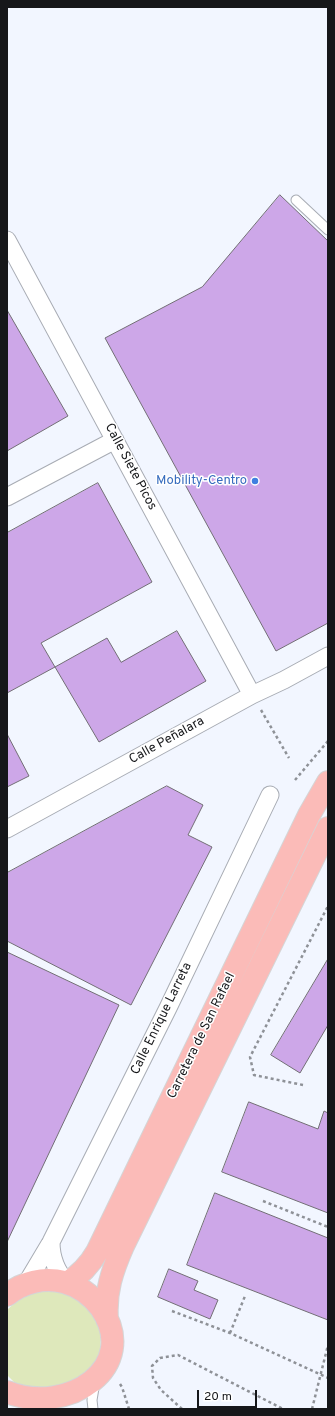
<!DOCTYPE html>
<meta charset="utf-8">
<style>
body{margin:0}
#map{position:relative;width:335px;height:1416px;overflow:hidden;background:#f2f6ff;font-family:Overpass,sans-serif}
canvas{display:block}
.frame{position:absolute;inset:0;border:8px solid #16171a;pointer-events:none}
.scale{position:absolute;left:197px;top:1390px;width:60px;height:18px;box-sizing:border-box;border:2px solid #16171a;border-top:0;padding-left:5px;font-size:12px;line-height:14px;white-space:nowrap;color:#16171a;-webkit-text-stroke:3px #fff;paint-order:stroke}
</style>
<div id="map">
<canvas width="335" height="1416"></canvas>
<div class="frame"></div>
<div class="scale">20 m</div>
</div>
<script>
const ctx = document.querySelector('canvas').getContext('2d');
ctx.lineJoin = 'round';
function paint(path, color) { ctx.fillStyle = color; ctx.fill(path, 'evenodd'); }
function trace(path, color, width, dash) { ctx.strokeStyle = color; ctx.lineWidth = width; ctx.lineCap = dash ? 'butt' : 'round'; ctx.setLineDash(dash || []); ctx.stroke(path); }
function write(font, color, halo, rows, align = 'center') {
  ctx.font = font + ' Overpass,sans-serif'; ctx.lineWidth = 3; ctx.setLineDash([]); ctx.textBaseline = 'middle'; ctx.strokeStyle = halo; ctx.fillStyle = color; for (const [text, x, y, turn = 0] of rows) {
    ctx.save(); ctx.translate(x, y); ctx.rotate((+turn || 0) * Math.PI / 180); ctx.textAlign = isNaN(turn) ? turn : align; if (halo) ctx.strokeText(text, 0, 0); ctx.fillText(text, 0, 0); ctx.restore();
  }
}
const green = new Path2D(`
 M43,1290L61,1292L77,1299L90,1311L99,1327L101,1335L100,1352L98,1360L63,1394L15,1383L7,1375V1310C18,1299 28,1295 43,1290Z`);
const building = new Path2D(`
 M280,195L328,241V623L276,651L105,338L202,287Z
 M7,310L68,416L7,451Z
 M98,483L152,582L41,643L55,667L7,693V533Z
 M177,631L206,681L99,742L55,667L107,638L121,662Z
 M7,734L29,776L7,787Z
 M167,786L203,805L188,835L212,847L131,1005L7,941V873Z
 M7,952L119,1005L7,1242Z
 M328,959V1025L300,1073L271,1055Z
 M249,1102L318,1129L324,1111L328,1113V1213L222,1172Z
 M215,1193L328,1238V1320L187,1265Z
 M169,1269L198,1281L194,1290L218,1300L210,1319L158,1297Z`);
const path = new Path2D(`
 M261,710L289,758
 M295,780L328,741
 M303,1085L254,1075L250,1057L328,906
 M263,1201L328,1227
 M172,1311L230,1333L328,1378
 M230,1333L245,1296
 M120,1384L122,1387L129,1409
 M182,1409L161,1390L153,1378L152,1366L160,1358L178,1355L283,1409
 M312,1409L328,1345`);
const lane = new Path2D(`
 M296,200L328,230
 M93,1409L92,1400L94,1388`);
const street = new Path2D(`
 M7,240L252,695
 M7,497L115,440
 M7,829L252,695L284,680L328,656
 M51,1242C51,1258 56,1271 67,1283
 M26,1284L51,1242L168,1008L270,795`);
const primary = new Path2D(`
 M67,1283C80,1275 89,1266 97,1252L309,815L328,782
 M7,1295C23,1282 44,1277 64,1282C79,1286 92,1296 101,1308C141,1367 68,1416 7,1392
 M107,1319C105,1292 112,1271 123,1246L328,828`);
const markers = [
 [255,481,4,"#3f7fe0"]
];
const streetNames = [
 ["Calle Siete Picos",130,467,62],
 ["Calle Peñalara",167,741,-29],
 ["Calle Enrique Larreta",162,1019,-64],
 ["Carretera de San Rafael",202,1036,-64]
];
const shopNames = [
 ["Mobility-Centro",247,481]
];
paint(green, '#dee8bb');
paint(building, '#cda7e8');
trace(building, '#726e75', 1);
trace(lane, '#a8acb4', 11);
trace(street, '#a8acb4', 19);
trace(primary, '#d5d5d6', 24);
trace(path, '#8e9197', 2.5, [3, 3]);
trace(lane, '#fff', 9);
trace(street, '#fff', 17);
trace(primary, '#fbbbb8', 22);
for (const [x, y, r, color] of markers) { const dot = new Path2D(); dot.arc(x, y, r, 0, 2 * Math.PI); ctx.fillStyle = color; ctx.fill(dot); trace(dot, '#fff', 1.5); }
write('13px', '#16171a', '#fff', streetNames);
write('13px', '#366cbe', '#fff', shopNames, 'right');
</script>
